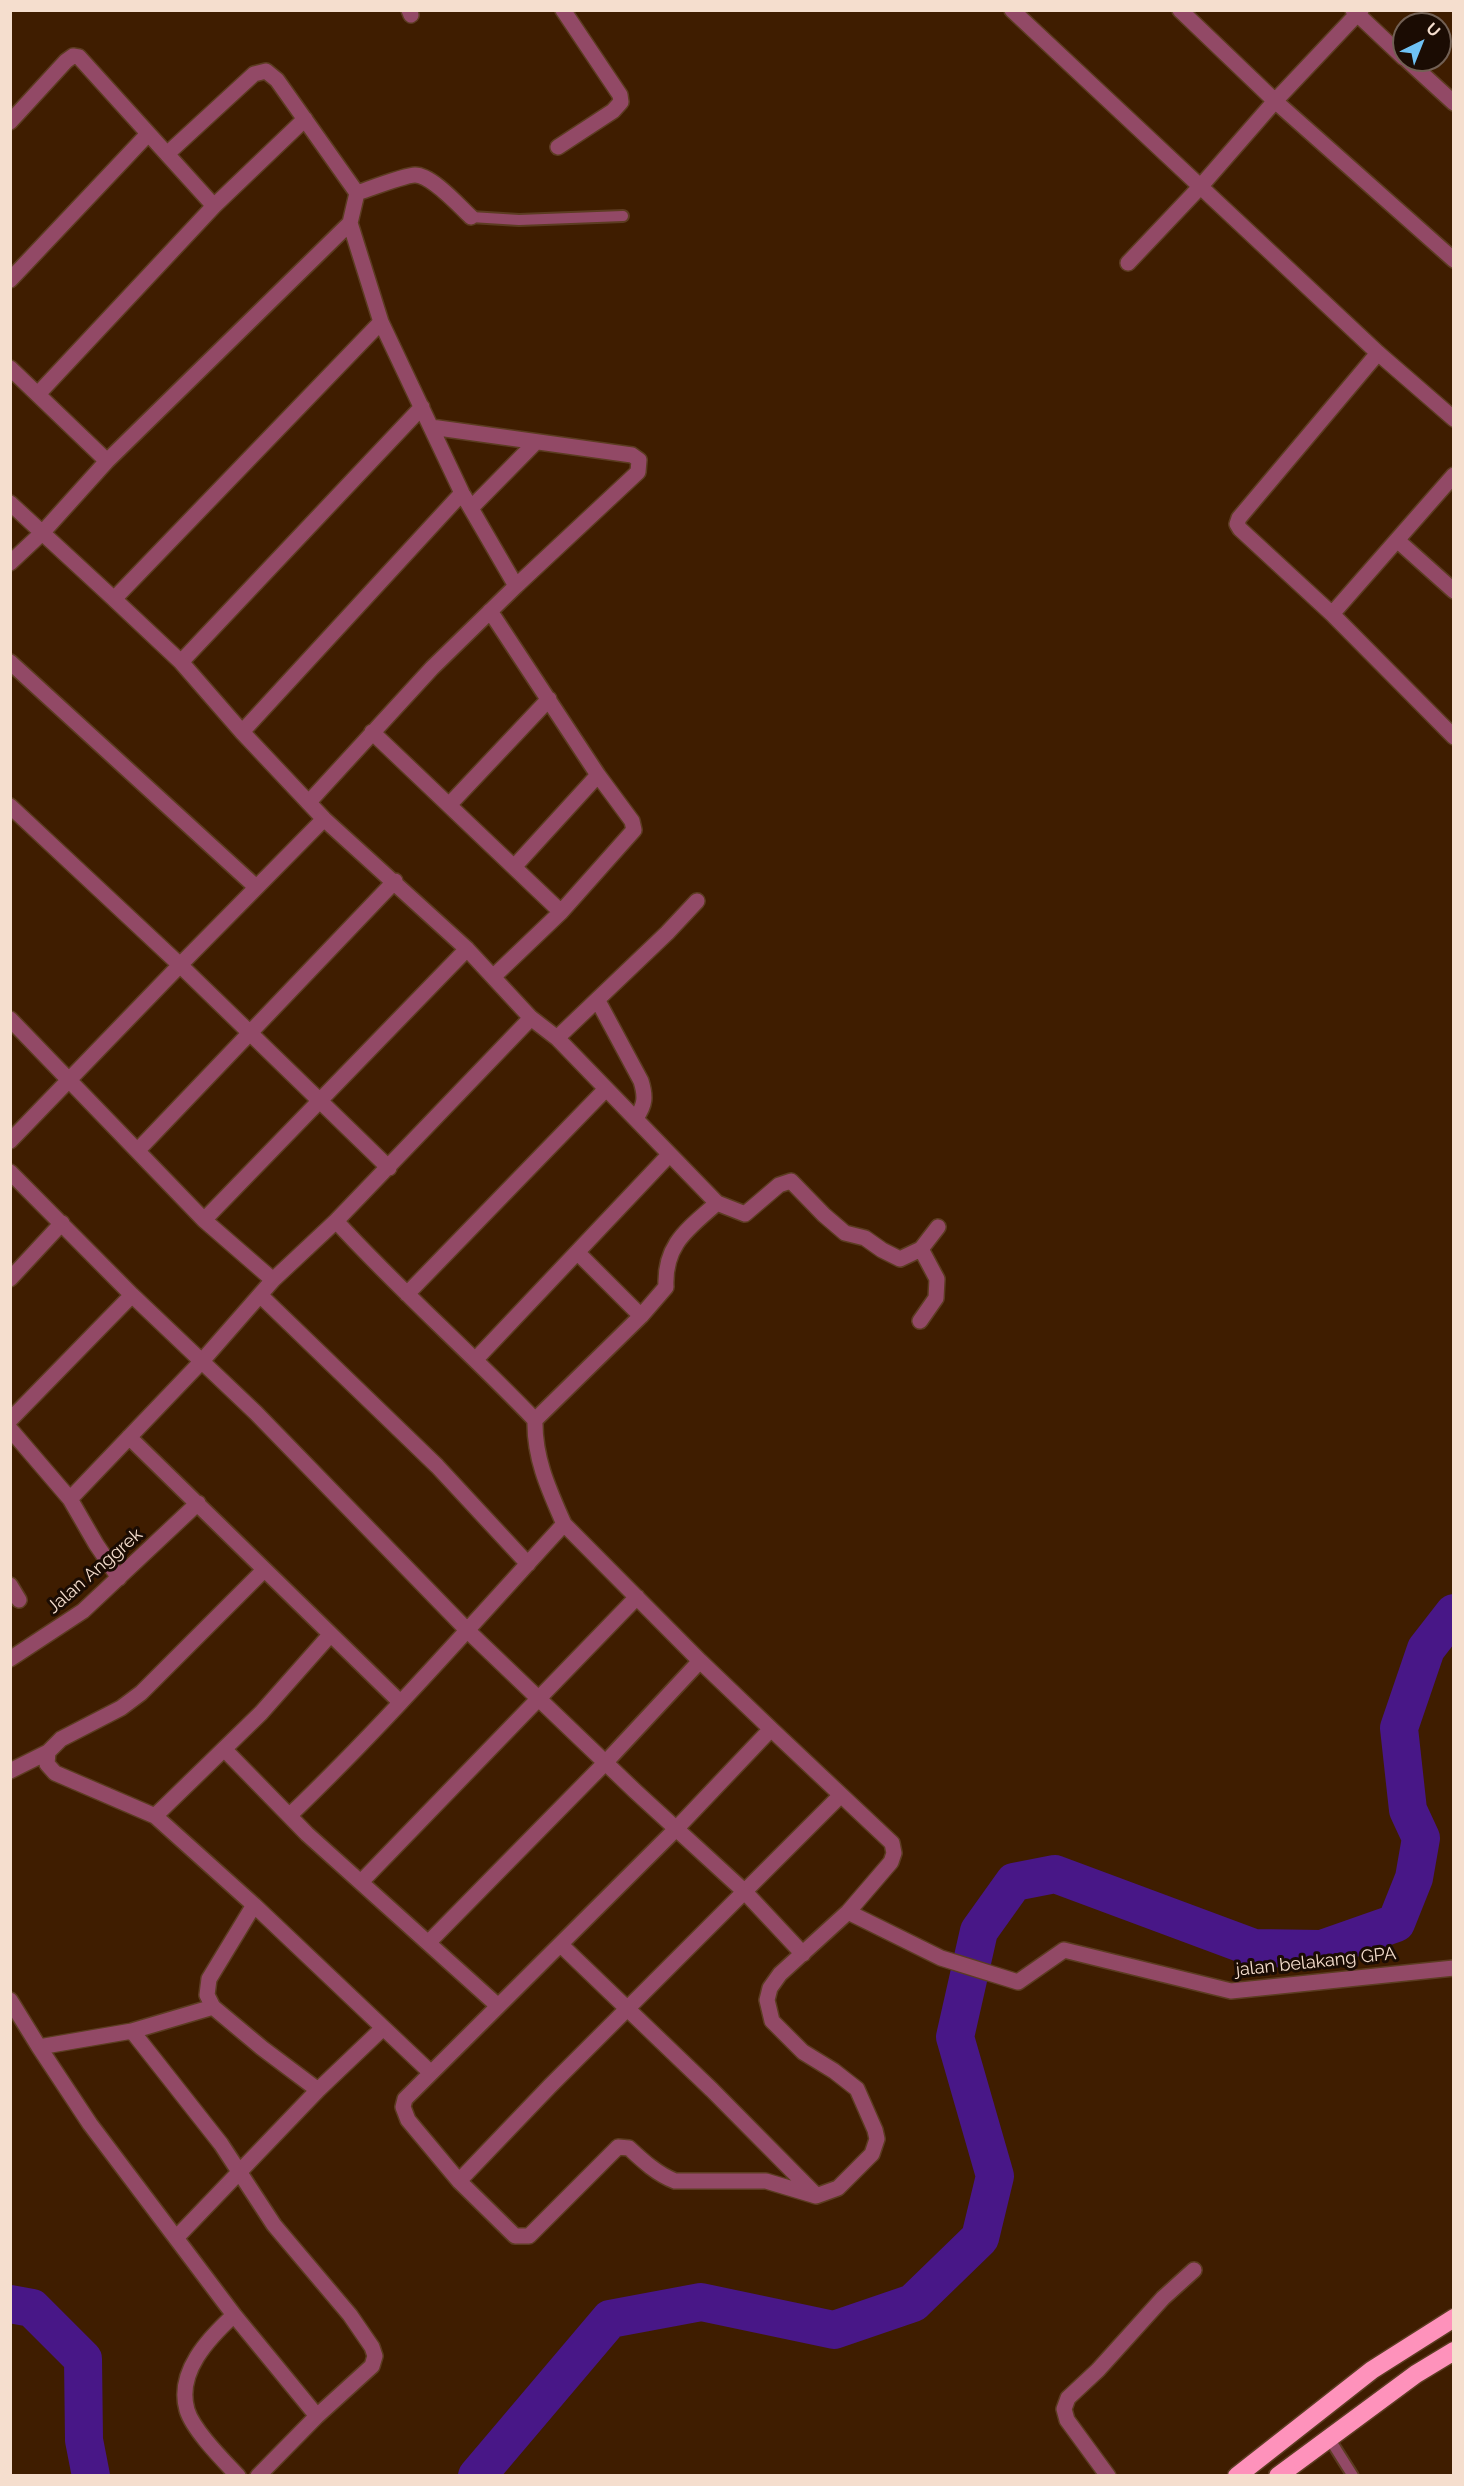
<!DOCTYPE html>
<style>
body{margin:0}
#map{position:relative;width:1464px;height:2486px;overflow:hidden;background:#3f1d00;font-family:Raleway,sans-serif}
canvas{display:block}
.frame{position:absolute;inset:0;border:12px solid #f5dece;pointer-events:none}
.north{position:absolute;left:1392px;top:12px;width:60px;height:60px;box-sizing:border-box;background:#1b0c03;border:2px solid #726054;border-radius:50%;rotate:43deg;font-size:16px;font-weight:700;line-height:24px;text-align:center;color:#f5dece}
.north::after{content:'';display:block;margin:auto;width:21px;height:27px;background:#6fc2f4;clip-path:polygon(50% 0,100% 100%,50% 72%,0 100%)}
</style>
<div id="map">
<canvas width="1464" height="2486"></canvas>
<div class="frame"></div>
<div class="north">U</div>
</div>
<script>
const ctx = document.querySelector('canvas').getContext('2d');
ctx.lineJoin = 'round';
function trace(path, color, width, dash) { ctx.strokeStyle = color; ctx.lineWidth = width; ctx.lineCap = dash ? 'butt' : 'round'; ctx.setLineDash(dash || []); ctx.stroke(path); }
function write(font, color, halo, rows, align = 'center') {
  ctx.font = font + ' Raleway,sans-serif'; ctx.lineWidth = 6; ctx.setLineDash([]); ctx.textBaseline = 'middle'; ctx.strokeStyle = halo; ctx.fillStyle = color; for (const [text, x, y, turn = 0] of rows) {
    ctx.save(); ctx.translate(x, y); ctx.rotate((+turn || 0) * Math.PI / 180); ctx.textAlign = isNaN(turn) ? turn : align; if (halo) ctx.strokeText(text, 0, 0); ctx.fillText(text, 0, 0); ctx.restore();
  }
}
const river = new Path2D(`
 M10,2304L32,2308L83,2359L84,2440L91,2476
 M477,2476L610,2319L701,2302L834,2330L913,2303L980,2238L995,2176L955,2037L979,1931L1014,1882L1055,1874L1254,1948L1322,1949L1396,1923L1414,1878L1421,1838L1408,1810L1399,1728L1426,1649L1454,1613`);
const lane = new Path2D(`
 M471,217L519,220L623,216
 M1329,2438L1353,2476`);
const street = new Path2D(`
 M409,10L411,15
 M1012,10L1378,353L1454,419
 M1180,10L1275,101L1454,260
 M1353,10L1404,58
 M1407,60L1454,103
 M10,122L66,61L73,56L79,57L214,206L38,394
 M558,147L613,111L621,102L620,95L563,10
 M167,154L254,74L266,71L277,80L357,193L350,223L381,322L462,493L516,586L432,668L309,802
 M357,193C369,189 405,175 415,175C432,175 459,206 471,217
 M214,206L305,119
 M1128,263L1200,187L1275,101L1361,10
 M10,280L148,134
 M10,368L107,461L350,223
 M431,427L632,455L639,460L638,472L516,586
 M1454,475L1332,614L1454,737
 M10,503L114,599L381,322
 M471,508L535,443
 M1397,540L1454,591
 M10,563L43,532L107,461
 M114,599L181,662L242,732L324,819L467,949L531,1018L557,1038L717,1203L745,1214L779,1185L791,1181L824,1215L845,1233L865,1238L882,1250L900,1259L921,1249L938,1227
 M490,611L598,775L632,821L634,830L561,912L494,976
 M1332,614L1240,529L1237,524L1239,518L1378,353
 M10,662L256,887
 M181,662L422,407
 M242,732L462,493
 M372,732L561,912
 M449,805L549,699
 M10,806L180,965L324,819
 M514,867L598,775
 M598,1001L641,1081C646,1097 645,1105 636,1118
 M531,1018L336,1221C399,1290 470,1352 535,1420L641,1316L666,1287C664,1244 688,1229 717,1203
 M10,1019L204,1220L273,1280
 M557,1038L667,933L697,901
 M10,1141L180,965L389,1168
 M138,1150L395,881
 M10,1172L132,1295L256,1413L468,1631L635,1791L744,1891L803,1954
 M204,1220L467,949
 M578,1253L641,1316
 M10,1279L62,1223
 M407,1294L605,1090
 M260,1295L437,1466L528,1564
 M920,1321L936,1298L937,1279L921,1249
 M476,1359L669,1155
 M10,1420L132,1295
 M10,1429L70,1499L96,1544L119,1578
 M129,1437L400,1702
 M70,1499L202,1361L273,1280L336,1221
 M564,1524L700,1661L771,1729L675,1830L405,2099L403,2107L408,2120L459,2181L515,2236H529L618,2147L629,2148C643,2161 657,2174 675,2181H766L816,2196L838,2188L872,2154L877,2139L875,2130L857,2089L834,2071L803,2052L772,2021L767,2000L770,1988L780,1974L848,1912L891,1862L894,1853L892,1843L771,1729
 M10,1585L19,1600
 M10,1659L83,1611L198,1503
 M224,1749L307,1834L497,2005
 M48,1752L47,1764L55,1773L155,1816L261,1713L330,1635
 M10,1771L48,1752L61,1739L121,1708L141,1693L264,1570
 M290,1815C386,1723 474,1622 564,1524C549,1490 534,1458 535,1420
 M155,1816L254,1905L430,2072
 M361,1882L637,1597
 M254,1905L209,1979L207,1995L213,2007L262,2048L318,2090
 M848,1912L941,1958L1018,1982L1064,1950L1231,1991L1454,1968
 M429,1942L605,1763L700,1661
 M561,1945L712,2090L816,2195
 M10,2000L39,2047L132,2031L213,2007
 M132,2031L221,2144L274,2225L350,2315L372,2347L375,2356L372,2366L317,2416
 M39,2047L90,2124L234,2315L317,2416L258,2476
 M459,2181L550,2086L840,1796
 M176,2238L318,2090L383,2028
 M234,2315C209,2338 176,2372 187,2410C193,2430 223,2460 238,2476
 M1108,2476L1067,2420L1064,2409L1068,2398L1098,2370L1163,2298L1194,2270`);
const highway = new Path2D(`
 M1237,2476L1372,2370L1454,2318
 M1278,2476L1416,2374L1454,2351`);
const streetNames = [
 ["Jalan Anggrek",95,1571,-41],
 ["jalan belakang GPA",1316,1962,-6]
];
trace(river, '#481787', 38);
trace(lane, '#5c3c21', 14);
trace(street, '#5c3c21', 18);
trace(highway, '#5c3c21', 21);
trace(lane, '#924966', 10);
trace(street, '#924966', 15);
trace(highway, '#fe92bb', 18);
write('18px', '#f5dece', '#1b0c03', streetNames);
</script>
